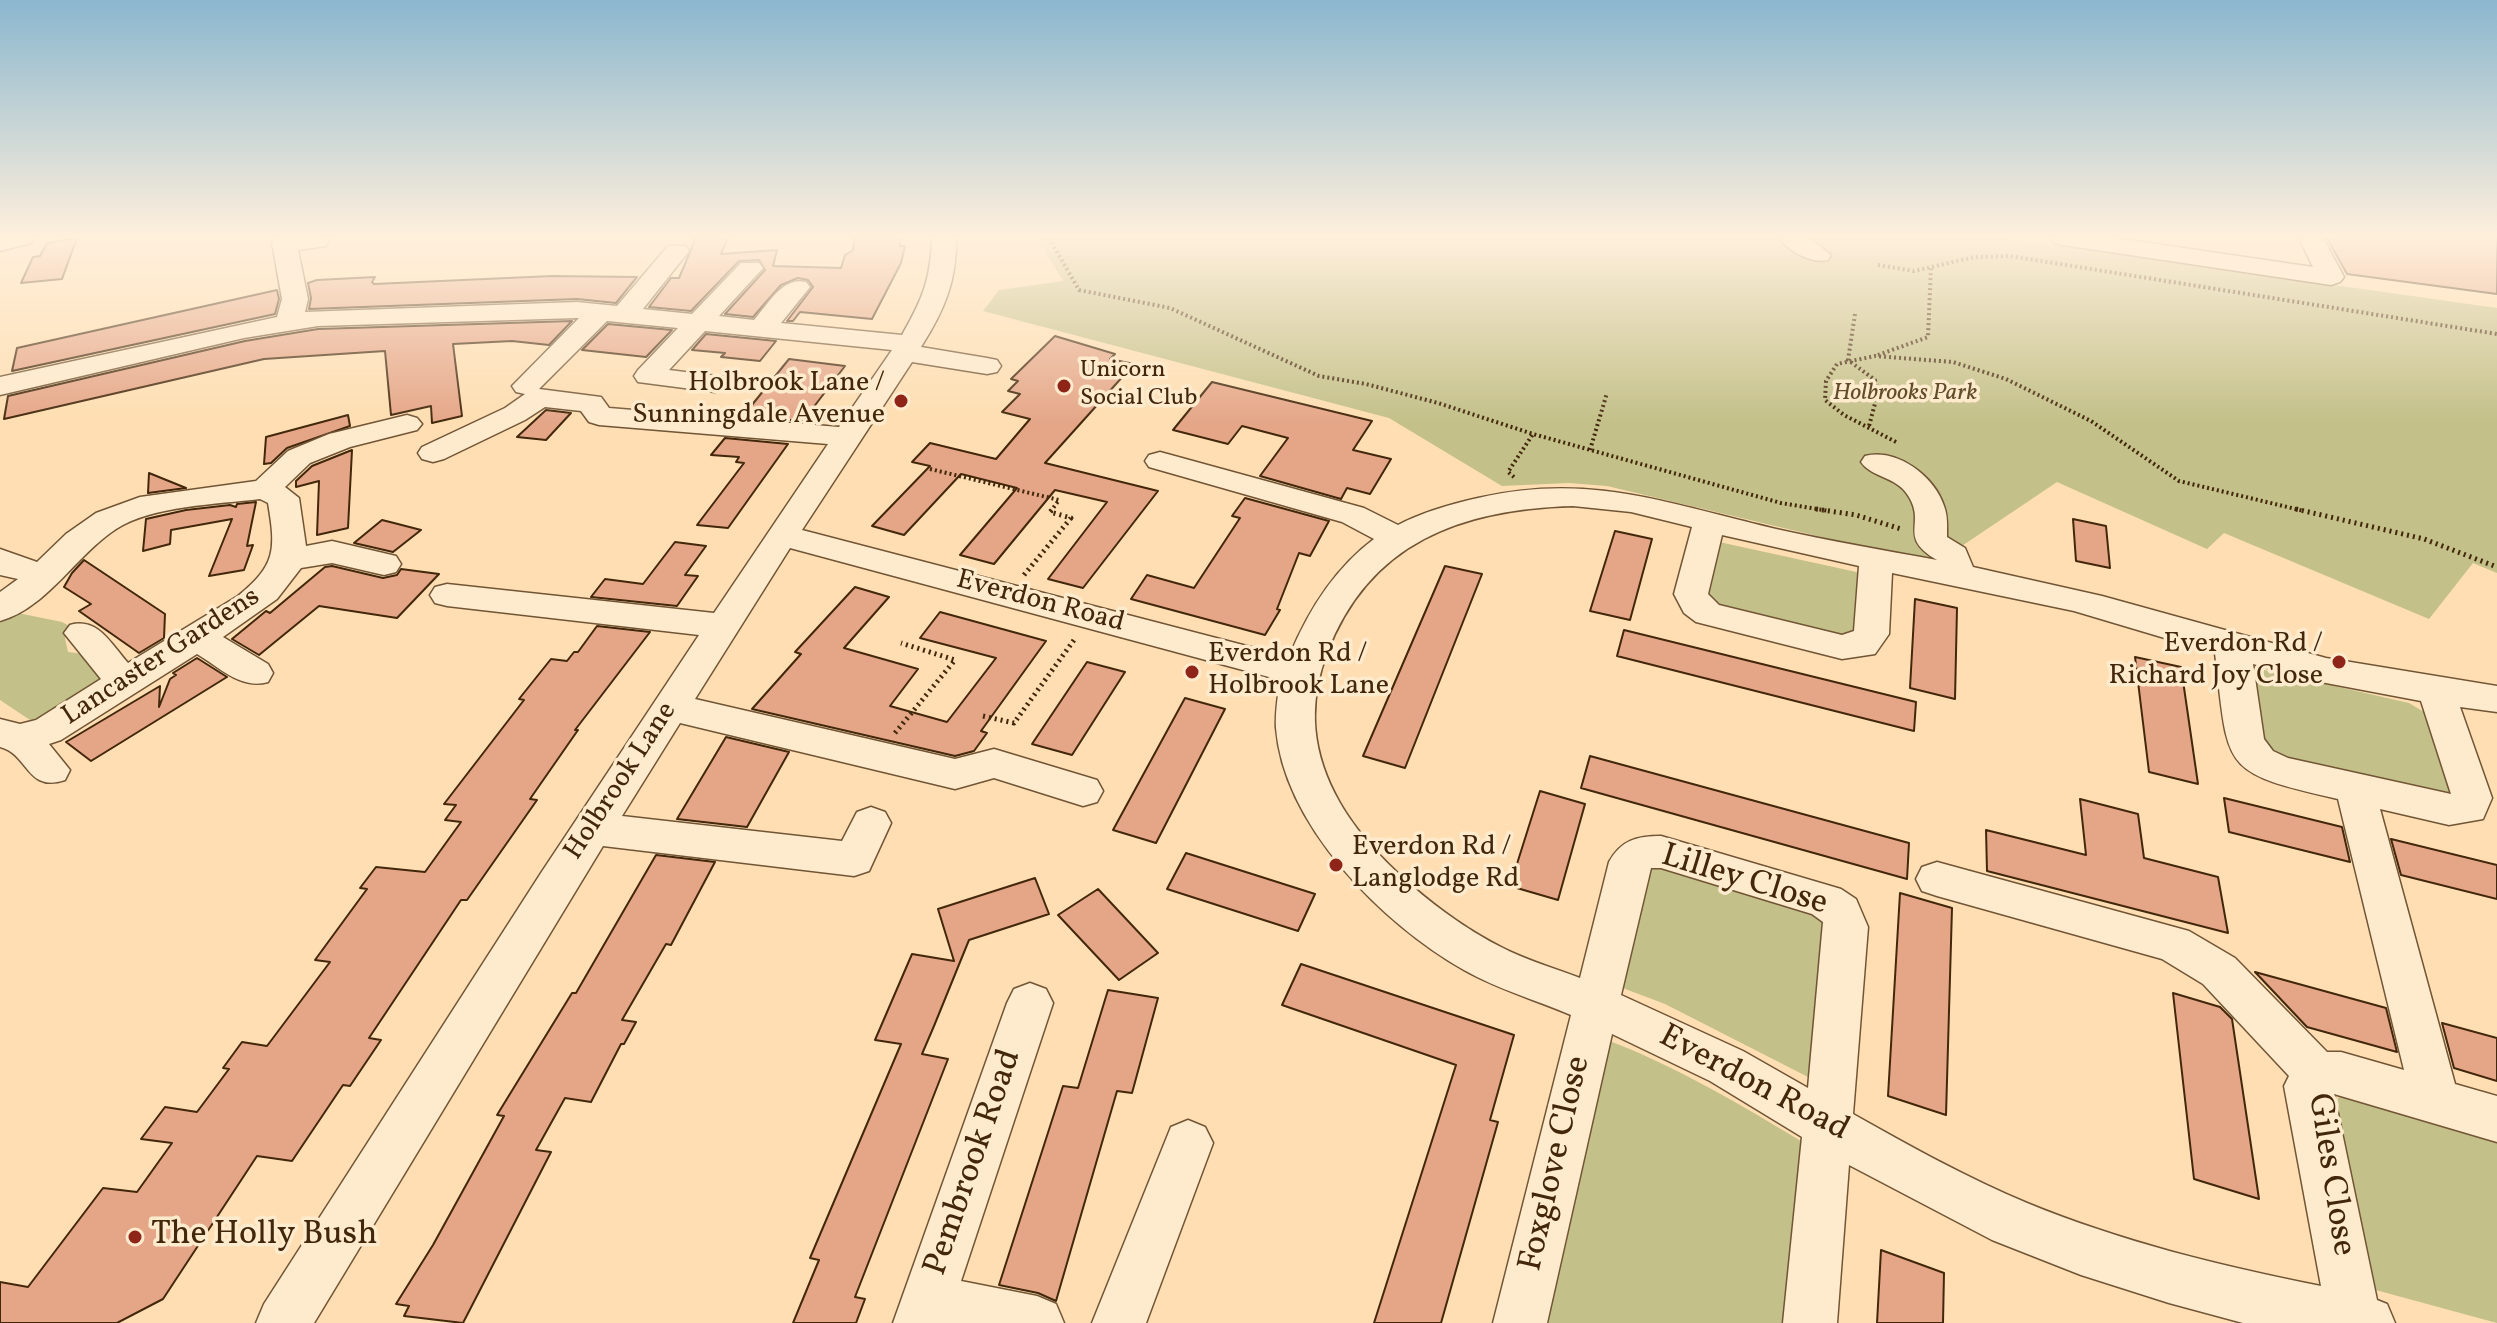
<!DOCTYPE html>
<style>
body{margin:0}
canvas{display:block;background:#fedeb2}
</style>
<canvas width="2497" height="1323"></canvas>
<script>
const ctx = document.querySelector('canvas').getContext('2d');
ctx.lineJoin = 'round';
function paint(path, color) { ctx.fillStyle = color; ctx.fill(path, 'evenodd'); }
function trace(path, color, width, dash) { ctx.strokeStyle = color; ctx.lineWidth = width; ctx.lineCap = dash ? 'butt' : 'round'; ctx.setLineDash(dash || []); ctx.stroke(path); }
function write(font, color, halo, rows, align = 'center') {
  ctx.font = font + ' Vollkorn,serif'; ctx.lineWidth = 7; ctx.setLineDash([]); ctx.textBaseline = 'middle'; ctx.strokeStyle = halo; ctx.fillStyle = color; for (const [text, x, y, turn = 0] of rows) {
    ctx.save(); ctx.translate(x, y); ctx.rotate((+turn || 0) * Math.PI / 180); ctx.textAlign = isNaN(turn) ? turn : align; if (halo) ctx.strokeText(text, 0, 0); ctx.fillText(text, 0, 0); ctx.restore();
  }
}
const green = new Path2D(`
 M1037,238H2001L2497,308V573L2473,563L2429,619L2224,533L2207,549L2057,482L1935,564L1607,486L1569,483L1502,486L1389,418L983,311L999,290L1063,281Z
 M1719,542L1861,573L1856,634L1844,638L1712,606L1705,599Z
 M18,613L62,622L73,628L65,638L68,652L90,655L108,678L45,716L30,720L0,700V623Z
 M2260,669L2409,703L2424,712L2450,792L2441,798L2275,758L2265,750L2250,671Z
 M1660,865L1818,913L1827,924L1810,1078L1665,1004L1620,987L1647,869Z
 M1607,1040C1678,1067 1741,1105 1806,1144L1787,1323H1544Z
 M2344,1091L2497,1137V1323L2372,1289L2336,1101Z`);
const building = new Path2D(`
 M77,238L62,279L21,283L33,257L40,256L47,243Z
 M696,238H728L721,254L777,250L773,266L841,268L845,255L853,250L855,238H901L899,246H905L901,263L872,319L800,312L793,321H787L813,287L808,280L798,278L781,285L753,317L725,314L765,270L759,260L739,261L691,311L649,307L671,278H679Z
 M2327,238H2497V294L2347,274Z
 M552,276L637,277L616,303L577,299L309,309L311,298L308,283L317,280L375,277L372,282L374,284Z
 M277,290L279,299L275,314L12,371L17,348Z
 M572,321L549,345L512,341L453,344L462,416L432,423L431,406L391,415L385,351L264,359L4,419L8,396L245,341L318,329Z
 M608,324L672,330L646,357L582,350Z
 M706,334L776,341L760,361L721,357L725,353L692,350Z
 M1055,336L1115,354L1110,359L1134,364L1045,463L1158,491L1083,588L1048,579L1107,502L1055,490L994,564L960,555L1017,488L961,474L904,535L872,526L930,466L912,462L930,443L996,459L1030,419L1002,412L1020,394L1008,391L1018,381L1011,379Z
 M789,359L845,366L803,421L743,416Z
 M1212,382L1372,421L1353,450L1391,459L1370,494L1347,488L1341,499L1260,476L1288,438L1242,426L1228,444L1173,430Z
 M546,410L571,413L546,440L517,437Z
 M348,415L350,426L287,448L271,463L264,464L266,437Z
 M725,438L788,444L728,528L697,525L744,463L736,462L739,457L711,455Z
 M352,450L348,528L317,535L319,481L296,487V481L312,466Z
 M149,473L186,488L148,493Z
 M1245,498L1329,521L1310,556L1299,553L1277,609L1280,610L1265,635L1131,599L1147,575L1194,588L1240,518L1232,516Z
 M256,502L247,546L253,545L244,570L209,576L232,519L171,530L170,544L143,551L146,519L186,510L230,505L236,507L237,504Z
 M2073,519L2106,526L2110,568L2076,561Z
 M382,520L394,523L421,530L393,552L354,543Z
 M1615,531L1652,539L1630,620L1590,611Z
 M675,542L706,546L685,575L698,576L677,606L591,597L605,579L643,584Z
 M84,560L165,614L164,638L139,653L79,611L91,604L64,587L72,573Z
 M332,566L383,578L397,575L401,569L439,574L397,618L319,606L259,655L232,639L266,611L270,613L325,567Z
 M1445,566L1482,574L1405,768L1363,756Z
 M855,587L889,597L844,648L918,669L890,706L947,722L996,658L920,638L940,612L1046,641L981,731L987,733L974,751L955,756L752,709L801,654L795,652Z
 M1915,599L1957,608L1955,699L1910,688Z
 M597,626L650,632L575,730H578L530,799L537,800L467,900H461L369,1038L381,1040L350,1086L343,1085L292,1161L257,1156L163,1299L117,1323H0V1282L28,1287L103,1188L137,1192L172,1143L141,1139L165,1107L197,1112L229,1069L223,1068L242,1042L267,1046L330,962L315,960L367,889L360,888L376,867L425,872L461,822L445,820L456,805L444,804L524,700L519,699L551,659L567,661L574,652H578Z
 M1624,630L1916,702L1914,731L1617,656Z
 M2135,657L2181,667L2198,784L2149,772Z
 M197,658L227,677L91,761L66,742L160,686L159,707L170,679L176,675L173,673Z
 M1087,662L1125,672L1072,755L1032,744Z
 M1185,698L1225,709L1156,843L1113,830Z
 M726,737L789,752L747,827L677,819Z
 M1590,756L1909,843L1907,879L1581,788Z
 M1540,791L1585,804L1558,900L1510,886Z
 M2224,798L2342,827L2350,862L2229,832Z
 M2080,799L2138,814L2144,858L2218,877L2228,933L1987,871L1986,830L2086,855Z
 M2391,839L2497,865V899L2401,875Z
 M1186,853L1315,894L1298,931L1167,889Z
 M656,855L715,862L671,945L666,944L622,1020L636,1022L624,1044H621L591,1102L565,1098L536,1150L551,1152L463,1323L404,1316L409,1306L396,1304L433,1245L504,1116L497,1115L572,993H576Z
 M1035,878L1049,914L969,940L934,1026L922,1054L948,1059L855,1297L865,1299L856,1323H793L819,1260L810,1258L901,1044L875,1040L912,954L954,961L938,909Z
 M1098,889L1158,953L1119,980L1058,915Z
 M1900,893L1952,908L1946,1115L1888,1096Z
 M1301,964L1514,1035L1490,1120L1498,1122L1441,1323H1374L1456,1065L1282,1005Z
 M2255,972L2386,1008L2397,1052L2307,1027Z
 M1108,990L1158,998L1132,1093L1117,1091L1056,1301L1038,1293L999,1285L1063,1086L1078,1088Z
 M2173,993L2220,1007L2232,1019L2259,1199L2194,1179Z
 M2442,1023L2497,1038V1081L2454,1068Z
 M1881,1250L1944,1273L1943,1323H1877Z`);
const pathFar1 = new Path2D(`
 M1049,238L1079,290L1170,308L1319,376L1366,384L1438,403L1533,434L1781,503L1829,511
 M1878,265L1914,271L1974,257L2010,256L2497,334
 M1855,314L1848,360L1875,380L1877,396L1869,426
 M1878,355L1928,337L1931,267
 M1896,442L1844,415L1825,400L1826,381L1837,364L1875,356L1953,362L2006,379L2091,421L2179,481L2304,511
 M1590,450L1607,393
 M930,469L1059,500L1051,511
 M1514,477L1508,472L1533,434`);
const path = new Path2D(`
 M1816,509L1856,515L1901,529
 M2296,509L2424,539L2497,567
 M1024,575L1071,518L1050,512L1053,509
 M983,716L1014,723L1074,640
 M895,733L955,660L901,643`);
const minor = new Path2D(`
 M0,238H34L31,243L0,251Z
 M275,238H327L329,241L326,246L298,250L308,299L305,312L577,302L617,306L668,246H686L689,251L643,309L692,314L741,263H759L763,268L719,316L754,320C768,304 783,276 806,282L810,287L781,323L902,335C922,300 931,279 932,238H956C957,281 944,311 921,347L987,358L997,360L1001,366L997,372L987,374L912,362L802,530L1289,657C1308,611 1334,569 1374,539L1342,522L1149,467L1145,461L1149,455L1160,452L1171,455L1364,508L1398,525C1423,512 1451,504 1478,498C1591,472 1668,504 1776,529C1829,541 1883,550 1937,560C1896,536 1928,524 1907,494C1896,477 1871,477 1861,462L1865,456C1897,448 1934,476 1944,506C1948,516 1947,527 1947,537L1965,548L1973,567L2102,596L2326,658L2497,686V712L2460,707L2492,798L2483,819L2449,825L2380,809L2455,1084L2497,1096V1142L2334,1094L2377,1300L2387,1304L2395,1323H2243L2169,1303L2081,1275L1992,1240L1849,1165L1837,1323H1783L1802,1137L1710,1081L1612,1034L1547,1323H1493L1571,1015C1536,1000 1497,989 1464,970C1383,924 1284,826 1276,728C1275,713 1278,695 1280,680L790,548L695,699L955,759L994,749L1097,780L1103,791L1097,802L1083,806L994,778L955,789L680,723L622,816L842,841L857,812L871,807L885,812L891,823L869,871L854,876L603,846L314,1323H256L264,1304L541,873L699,635L447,606L435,603L430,595L435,587L447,584L714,613L828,444L599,425L589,422L581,411L545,407L525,420L444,459L433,462L422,459L418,453L422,447L505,408L525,394L516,392L512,386L579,318H577L318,326L244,338L0,395V377L277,317L282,299L272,243ZM607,321L678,328L638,370L634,376L638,382L715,392L725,389L729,383L725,377L669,370L705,331L892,350L839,427L609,408L601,397L539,389ZM1573,506L1631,512L1692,527L1674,594L1684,613L1696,622L1842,659L1875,654L1889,634L1892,573L2074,611L2215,653C2229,770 2219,772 2338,799L2404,1070L2341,1052H2327L2235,958L2189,931L1937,862L1922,867L1916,879L1922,891L1937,896L2162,959L2203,984L2289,1076L2284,1086L2321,1286C2221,1266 2122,1242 2027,1203C1967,1178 1910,1146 1853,1114L1868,927L1856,899L1841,889L1661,836C1637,836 1621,840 1609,862L1580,978C1554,968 1526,960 1501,947C1445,919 1372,859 1340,803C1312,754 1307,706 1327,653C1369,542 1462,509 1573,506ZM1722,535L1859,566L1854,631L1842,635L1719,605L1708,594ZM2253,664L2326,683L2421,701L2451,794L2288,758L2273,751L2264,739ZM1651,868H1661L1812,914L1823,922L1808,1088L1743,1051L1621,995Z
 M1779,238H1809L1831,255L1828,260C1811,264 1789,251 1779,238Z
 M2051,238H2115L2313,267L2299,238H2323L2344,277L2340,282L2331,285L2063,245L2054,243Z
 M407,415L417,418L422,424L417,430L350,447L310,463L285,487L299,498L306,546L332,541L396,556L401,564L396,572L384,575L332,563L301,568L277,599L223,637L268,664L273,673L268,682C241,690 219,667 197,654L61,740L49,744L70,770L65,780C26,793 29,754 0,747V719L20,724L36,720L101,679L64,633L70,625C98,617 111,644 128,663L238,596C276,565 276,550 268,503L260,499C219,504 151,506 116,529C76,555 47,608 0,621V592L18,579L0,575V549L37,562L66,534L96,513L140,497L256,481L288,451L329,434Z
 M1030,983L1046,989L1053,1003L961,1281L1037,1296L1056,1304L1064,1323H893L1007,1003L1014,989Z
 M1188,1120L1205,1127L1213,1143L1146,1323H1092L1171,1127Z`);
const markers = [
 [1064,386,8,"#8f2418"],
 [901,401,8,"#8f2418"],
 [2339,662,8,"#8f2418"],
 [1192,672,8,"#8f2418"],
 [1336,865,8,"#8f2418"],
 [135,1237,8,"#8f2418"]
];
const farPoinames = [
 ["Unicorn",1080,372],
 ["Social Club",1080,400]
];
const farParknames = [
 ["Holbrooks Park",1905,395]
];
const poiNames = [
 ["Holbrook Lane /",885,385],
 ["Sunningdale Avenue",885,417],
 ["Everdon Rd /",2323,646],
 ["Richard Joy Close",2323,678],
 ["Everdon Rd /",1208,656,"left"],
 ["Holbrook Lane",1208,688,"left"],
 ["Everdon Rd /",1352,849,"left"],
 ["Langlodge Rd",1352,881,"left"]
];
const streetNames = [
 ["Everdon Road",1040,603,15],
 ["Lancaster Gardens",162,658,-33],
 ["Holbrook Lane",622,782,-57]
];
const nearStreetnames = [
 ["Lilley Close",1744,882,17],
 ["Everdon Road",1753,1085,28],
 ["Pembrook Road",975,1163,-71],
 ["Foxglove Close",1557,1164,-77],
 ["Giles Close",2329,1175,81]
];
const nearPoinames = [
 ["The Holly Bush",151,1237]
];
paint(green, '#c3c089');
paint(building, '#e5a688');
trace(building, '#42270b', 2);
trace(minor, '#715535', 3);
trace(pathFar1, '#42270b', 4, [2, 3]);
trace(path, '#42270b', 5, [2, 4]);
paint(minor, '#feeacd');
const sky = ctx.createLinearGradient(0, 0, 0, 423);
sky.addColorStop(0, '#8bb7cf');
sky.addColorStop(0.56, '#fff0dc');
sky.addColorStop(1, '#fff0dc00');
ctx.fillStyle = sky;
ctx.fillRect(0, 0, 2497, 423);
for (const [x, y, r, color] of markers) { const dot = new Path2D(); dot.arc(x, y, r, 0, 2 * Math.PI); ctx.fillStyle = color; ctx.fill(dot); trace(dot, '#feeacd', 3); }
write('24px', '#42270b', '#feeacd', farPoinames, 'left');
write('italic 24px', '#624d2a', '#feeacd', farParknames);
write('28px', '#42270b', '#feeacd', poiNames, 'right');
write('28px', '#42270b', '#feeacd', streetNames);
write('34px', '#42270b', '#feeacd', nearStreetnames);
write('34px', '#42270b', '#feeacd', nearPoinames, 'left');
</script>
